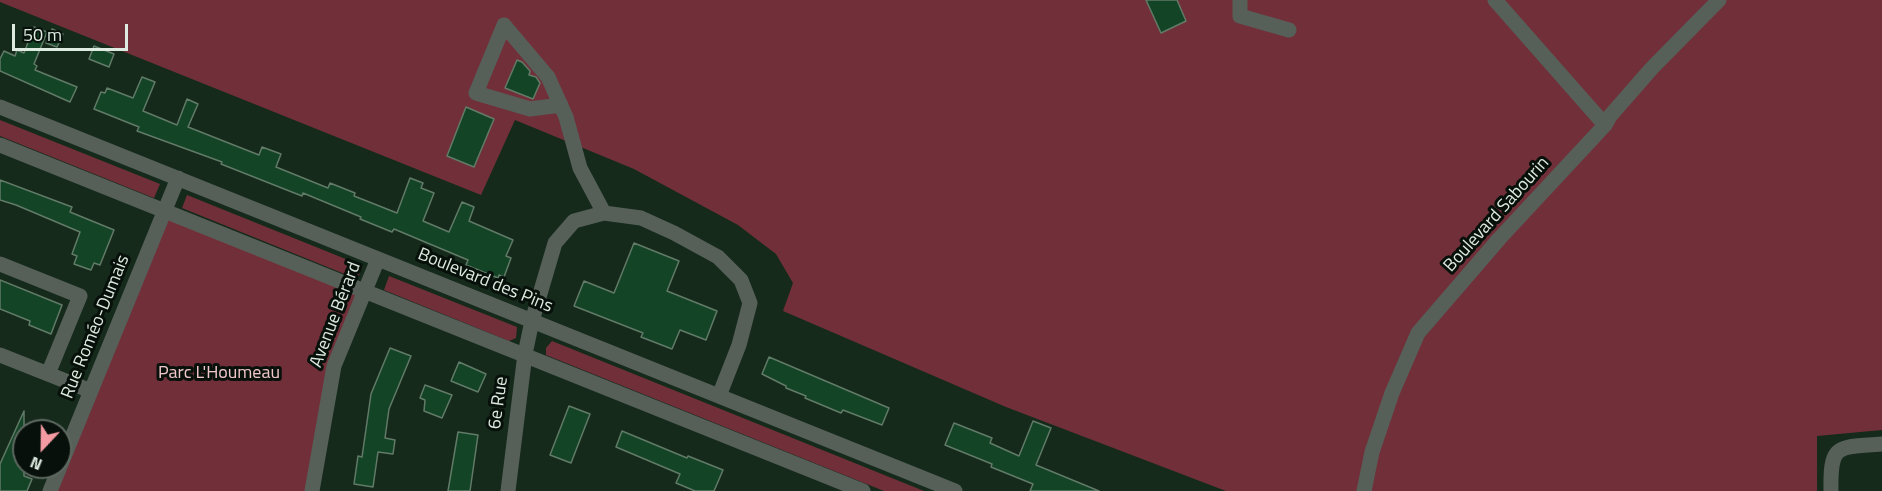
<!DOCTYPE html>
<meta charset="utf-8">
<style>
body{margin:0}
#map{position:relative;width:1882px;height:491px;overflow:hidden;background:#152a1b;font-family:"Titillium Web",sans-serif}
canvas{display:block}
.north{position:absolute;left:12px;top:419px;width:60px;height:60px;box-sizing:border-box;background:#07100a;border:2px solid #5d6860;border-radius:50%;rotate:202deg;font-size:16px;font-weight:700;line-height:24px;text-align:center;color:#deebe1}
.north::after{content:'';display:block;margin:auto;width:21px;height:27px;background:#f49aa2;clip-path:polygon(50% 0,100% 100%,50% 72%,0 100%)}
.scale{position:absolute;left:12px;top:24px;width:116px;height:27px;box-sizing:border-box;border:3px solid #deebe1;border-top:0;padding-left:8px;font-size:18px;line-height:21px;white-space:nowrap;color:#deebe1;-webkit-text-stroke:4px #07100a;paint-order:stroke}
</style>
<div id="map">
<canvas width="1882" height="491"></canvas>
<div class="north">N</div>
<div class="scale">50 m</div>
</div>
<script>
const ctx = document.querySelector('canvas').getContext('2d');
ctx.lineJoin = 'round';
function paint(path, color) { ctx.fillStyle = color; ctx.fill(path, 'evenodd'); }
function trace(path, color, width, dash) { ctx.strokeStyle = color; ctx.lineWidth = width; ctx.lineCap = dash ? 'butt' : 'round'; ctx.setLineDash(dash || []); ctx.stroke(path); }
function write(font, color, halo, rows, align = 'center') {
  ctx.font = font + ' "Titillium Web",sans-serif'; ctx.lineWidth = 6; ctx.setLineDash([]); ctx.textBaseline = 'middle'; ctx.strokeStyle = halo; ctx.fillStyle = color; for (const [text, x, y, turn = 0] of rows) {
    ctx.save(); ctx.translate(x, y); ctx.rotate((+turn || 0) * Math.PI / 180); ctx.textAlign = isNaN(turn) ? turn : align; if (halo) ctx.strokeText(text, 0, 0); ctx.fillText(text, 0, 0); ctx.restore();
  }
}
const green = new Path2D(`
 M0,0H1882V430L1817,436V491H1226L1006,407L783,311L793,283L776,254L738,225L634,169L515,120L481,195L0,2Z
 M0,120L160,184L154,198L0,136Z
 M187,195L363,266L357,279L182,208Z
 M165,211L366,291L334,366L312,491H50Z
 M389,276L517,327L516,338L509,341L384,290Z
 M552,341L924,491H884L546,355V348Z`);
const building = new Path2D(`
 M1146,0H1177L1186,21L1161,33Z
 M34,27L47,32L34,64L37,66L35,70L77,87L70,102L0,71V59L4,51L15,56L17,50L24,53Z
 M52,29L63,34L57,47L46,43Z
 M94,46L114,54L109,67L89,59Z
 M517,60L522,62L530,71L529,75L536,77L540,83L533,99L505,88Z
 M142,77L155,82L143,111L177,125L187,99L198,104L188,127L259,155L262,147L281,154L276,167L328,188L330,183L355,193L354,196L397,213L410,178L423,183L421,188L434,193L423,221L449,232L462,202L474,207L469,221L513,240L506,256L511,258L504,277L499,275L498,278L466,265L468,260L394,229L392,232L360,219L361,217L303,193L302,196L221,164L222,162L137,131L139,127L94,109L101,92L105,93L107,88L133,98Z
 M466,107L494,119L474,167L447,156Z
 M0,180L72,207L70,212L114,230L100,265L94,263L91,270L74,264L77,256L72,254L80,232L16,205L0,200Z
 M634,243L679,261L667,291L717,311L706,340L680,330L672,349L641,337L643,333L574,306L584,281L614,293Z
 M0,280L62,305L51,334L29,325L30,321L0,309Z
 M390,348L411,356L389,409L385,438L395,440L393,454L378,452L373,487L354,484L358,456L362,457L371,394Z
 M769,357L889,408L882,425L843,410L841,413L805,398L806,396L786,388V386L762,374Z
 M459,362L486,374L478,392L451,381Z
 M425,385L452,395L442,418L424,411L425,400L420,398Z
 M569,406L590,414L571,463L550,455Z
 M24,411V476L32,479L27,491H0V464Z
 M1033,421L1051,428L1036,465L1099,491H1030L1033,484L991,467L992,464L945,445L954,423L992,438L990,443L1019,456Z
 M622,431L687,458L688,456L723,470L714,491H695L676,483L680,474L616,447Z
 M458,432L478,435L470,491H448Z`);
const minor = new Path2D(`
 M1240,0V16L1289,30
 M1495,0L1605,125
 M561,105L530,109L476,93L504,25L548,77L566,117L580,168L604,213
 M0,107L955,491
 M0,145L863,491
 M0,264L80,296L48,374
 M0,355L91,391
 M50,491L178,178
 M312,491L334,366L378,259
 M508,491L525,354L532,321L555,243L574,221L604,213L641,218L674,233L718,257L741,280L750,303L739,345L719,396
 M1364,491L1372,452L1392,393L1418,333L1499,239L1605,125L1610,116L1652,68L1719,0
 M1831,491C1830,442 1838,448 1882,444`);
const streetNames = [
 ["Boulevard Sabourin",1497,215,-48],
 ["Boulevard des Pins",485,281,22],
 ["Avenue Bérard",336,315,-69],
 ["Rue Roméo-Dumais",96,327,-68],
 ["6e Rue",499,403,-82]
];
const parkNames = [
 ["Parc L'Houmeau",219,374]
];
paint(green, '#713039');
paint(building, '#134426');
trace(building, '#627a68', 1.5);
trace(minor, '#566059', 15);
write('18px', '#deebe1', '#07100a', streetNames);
write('18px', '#f2c7ca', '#07100a', parkNames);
</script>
